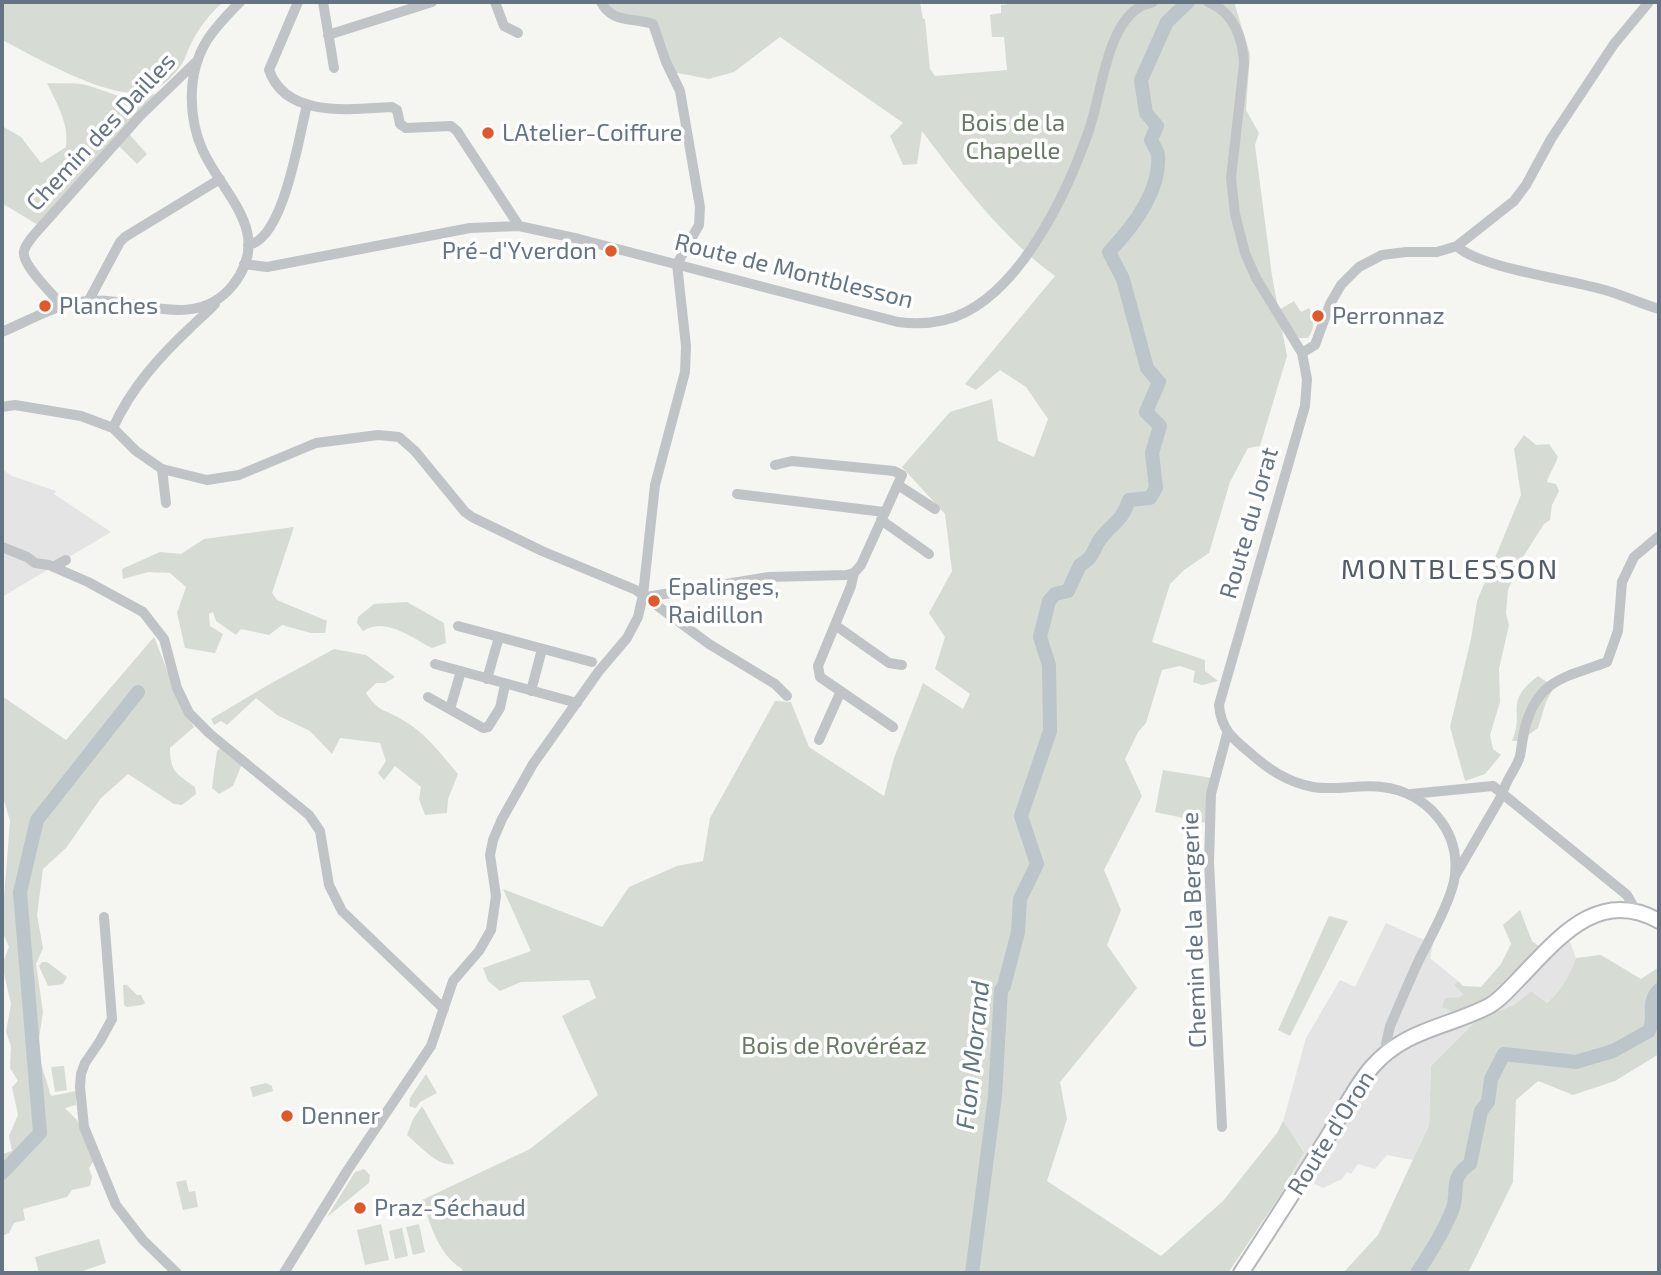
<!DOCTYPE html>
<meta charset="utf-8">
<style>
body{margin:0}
#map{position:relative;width:1661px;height:1275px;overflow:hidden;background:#f5f5f2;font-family:"Exo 2",sans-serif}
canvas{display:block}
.frame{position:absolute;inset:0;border:4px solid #657482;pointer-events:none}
</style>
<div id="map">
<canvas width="1661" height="1275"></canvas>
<div class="frame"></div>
</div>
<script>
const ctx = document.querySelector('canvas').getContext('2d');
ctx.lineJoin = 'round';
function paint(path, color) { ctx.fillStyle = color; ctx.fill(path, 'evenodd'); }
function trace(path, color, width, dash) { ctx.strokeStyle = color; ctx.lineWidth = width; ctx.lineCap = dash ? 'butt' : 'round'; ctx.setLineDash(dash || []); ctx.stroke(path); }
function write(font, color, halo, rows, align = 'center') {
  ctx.font = font + ' "Exo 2",sans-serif'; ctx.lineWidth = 7; ctx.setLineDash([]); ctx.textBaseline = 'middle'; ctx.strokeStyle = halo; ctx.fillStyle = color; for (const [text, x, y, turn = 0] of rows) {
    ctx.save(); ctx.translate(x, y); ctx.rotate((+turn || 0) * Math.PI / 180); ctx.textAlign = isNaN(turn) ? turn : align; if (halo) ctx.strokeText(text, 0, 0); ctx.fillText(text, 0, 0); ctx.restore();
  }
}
const built = new Path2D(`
 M2,469L12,476L56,491L54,494L111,532L2,597Z
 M1386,923L1433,944L1430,958L1458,981L1454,985L1463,993L1456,1013L1563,941L1570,942L1576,958L1568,980L1560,991L1547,1003L1531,991L1514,1005L1478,1019L1431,1066L1429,1124L1413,1160L1387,1155L1375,1169L1358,1164L1351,1174L1347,1172L1342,1179L1323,1188L1293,1173L1304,1151L1283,1122L1306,1038L1340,980L1355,987Z`);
const green = new Path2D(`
 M2,2H223C210,14 199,27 191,44C187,51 185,61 179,68C173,76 161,88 151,91C114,104 36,57 2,40Z
 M601,2H920L923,19H925L930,69L935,76L1007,70L1004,37H992L990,15L1001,13V5L1008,4V2H1236L1235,5L1250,54L1246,110L1259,133L1255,145L1272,276L1287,356L1260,446L1248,448L1230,482L1209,553L1184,570L1170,584L1152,642L1205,660V671L1218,681L1202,685L1193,682L1195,671L1180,666L1162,670L1146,723L1138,732L1125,759L1142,796L1104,870L1121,910L1107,945L1137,988L1060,1082L1067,1119L1047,1181L1161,1256L1223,1201L1277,1133L1283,1121L1304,1152L1281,1194L1228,1273H463L462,1269C438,1254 431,1226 422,1200L530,1149L598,1095L562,1016L596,998L589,980L521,982L500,991L488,981L483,968L531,951L503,889L602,927L629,887L677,866L703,861L710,818L775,701L791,702L809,747L884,796L894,758L923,683L963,709L970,694L935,669L945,637L929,613L952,571L945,514L902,467L950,412L992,399L998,441L1034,457L1048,419L1026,387L1000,370L976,390L965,384L1055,276C1004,239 960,182 922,131L917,164L903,165L890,136L903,123L780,37L734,72L709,79L667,71L652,21L619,19Z
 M47,83C59,84 74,82 86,85C116,93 125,105 157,93L38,225L5,205L2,208V126L21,137L41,163L66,147C69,123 57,104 47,83Z
 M129,134L147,154L137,164L118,145Z
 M1294,301L1301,312L1309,308C1314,318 1316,327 1308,338H1299L1279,310Z
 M1524,435L1536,445L1549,444L1558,457C1555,466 1550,472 1547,482L1556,484L1559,491L1552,505L1550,520L1544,524L1523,557L1508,590L1506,613L1509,625L1499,669L1500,702L1490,735L1493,749L1501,755L1485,774L1465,781L1450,727L1471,639L1477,601L1521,495L1514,449Z
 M294,527L272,593L277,600L327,621L325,633H311L282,625L269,635L241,629L236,635L216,621L213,612L209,614L210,626L223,634L215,653L185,648L177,613L186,587L170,573L148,572L123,579L122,569L160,552L181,554L204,539Z
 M407,602L444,623L446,643L432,648C412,638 385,616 363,631L357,623L358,617L374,604Z
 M154,637L183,710L194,727L170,748C170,772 177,774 195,787L196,794L182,805L174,804L128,774L101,798L66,848L43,869L37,915L43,948L36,964L43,1012L37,1051L51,1096L76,1091V1105L65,1108L77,1120L97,1156L89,1168L92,1177L90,1186L72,1190L67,1197L23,1209L25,1220L14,1223L9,1233L2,1236V1154L12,1151L9,1136L18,1115L12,1087L18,1081L10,1068L11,1046L6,1032L11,1004L2,965L9,947L2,931V924L10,821L2,793V696L66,740Z
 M334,649L366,655L395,677L385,683H376L366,693C380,713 382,708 401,719C425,732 441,754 458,774L448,799L447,813L425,815L419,799L421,787L395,766L384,780L378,773L386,761L380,743L340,738L332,754L310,731L277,715L256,698L227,725L221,721L214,725L211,719L268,685Z
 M1538,676L1554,687L1546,702L1538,728L1520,741H1512C1526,711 1502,704 1538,676Z
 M222,747L242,764L233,786L219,794L212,788L217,751Z
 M1163,770L1212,778L1207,823L1155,812Z
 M1520,910L1532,941L1541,948L1500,991L1486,1002L1456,1013L1442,1007L1445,998L1460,997L1463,994L1454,985L1458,981L1463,986L1481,987L1501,964L1511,944L1503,925Z
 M1329,916L1348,921L1290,1036L1278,1030Z
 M1601,955L1641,979L1659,967V1054L1615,1081L1573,1095L1538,1081L1516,1100L1513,1182L1468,1273H1343L1378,1235L1429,1125L1431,1066L1478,1019L1514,1005L1531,991L1547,1003C1563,989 1569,977 1576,958Z
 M42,962H47L67,977L63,984L48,986L39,966Z
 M123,985H127L137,995H141L145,1003L142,1005L127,1007L124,1005Z
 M64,1066L67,1090L55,1092L51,1067Z
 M426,1074L437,1093L420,1102L416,1108L409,1106L410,1098Z
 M266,1083L272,1086L273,1091L253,1097L250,1087Z
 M422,1106L454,1163V1164C438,1167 420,1146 407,1135L413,1119Z
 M364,1169L370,1175L369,1183L327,1217L355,1172Z
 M186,1180L189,1192L195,1191L198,1207L183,1210L176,1182Z
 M381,1224L389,1260L365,1265L357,1230Z
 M419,1224L425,1252L413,1255L406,1227Z
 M402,1228L408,1256L395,1259L389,1231Z
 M99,1239L106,1263L77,1273H39L35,1257Z`);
const river = new Path2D(`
 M2,1173L40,1133L20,892L37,820L138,692
 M972,1273L995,1096L1001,990L1004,986L1018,932L1020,899L1037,864L1021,816L1050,731L1049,665L1040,637L1049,601L1055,594L1068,591L1080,565C1095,557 1092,550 1101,538C1113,522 1122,522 1129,500L1150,498L1156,488L1152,453L1160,426L1146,412L1159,382L1147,368L1123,279L1109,252C1132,228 1161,191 1158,155C1157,150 1153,144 1151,140L1157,126L1146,113L1141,80L1167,22L1188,2
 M1417,1273C1429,1255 1445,1229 1453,1208C1459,1189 1449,1178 1470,1164L1481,1111L1488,1102L1491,1079L1504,1054L1576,1062L1613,1051L1649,1031C1657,1016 1645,1005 1659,990`);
const minor = new Path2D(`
 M298,2L269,70C286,119 352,109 392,107L397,110L400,124L406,128L451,126L457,131L519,226
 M323,2L334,68
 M495,2L504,26L518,33
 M1208,2C1234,12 1243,39 1244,64L1231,178L1235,214L1245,253L1256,278L1302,353L1307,379L1305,406L1219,705C1221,729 1232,738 1249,752C1268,769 1287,782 1313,787C1336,791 1360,784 1382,787C1426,792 1460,830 1455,875C1453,897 1430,938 1420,958C1409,981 1400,1004 1390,1026L1386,1044L1388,1052
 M328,35L432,2
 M248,245C284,240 299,135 307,105
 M1457,246C1478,268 1574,280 1608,291C1625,296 1642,304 1659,309
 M244,264L267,267L470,228L519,226L579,239L898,322C922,325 945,323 966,312C1025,282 1068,191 1089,130C1101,96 1106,29 1138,8C1142,5 1148,4 1153,2
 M89,300L120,242L125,237L220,179
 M58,301C50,291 21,264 24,251C25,246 30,240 33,236L140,116L198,60
 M2,332C28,321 58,303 87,301C136,296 195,333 233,285C274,233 224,196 203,151C188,118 187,74 206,42C215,27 228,14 240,2
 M1302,353L1315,345L1330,304L1341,285L1359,267L1382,255L1406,252H1437L1457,246L1514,201L1526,185L1551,139L1614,44L1649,2
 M2,407L15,405L81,416L113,428L136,451L162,469L207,480L239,475L316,443L378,435L399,437L415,451L465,512L472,517L542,551L636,590L709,644L775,684L787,696
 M113,428C131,388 159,357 191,327C199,319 208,312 215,304
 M162,469L166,503
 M898,485L935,509
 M737,494L884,512
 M881,520L929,554
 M2,547L27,557L35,563L49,565L88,582L143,612L164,639L177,688L189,713L210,734L309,815L320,831L329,885L342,911L444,1009
 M53,567L66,560
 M854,573L851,586L818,666L820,677L893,727
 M646,597L769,577L846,575L854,573L861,565L902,475L894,471L792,461L775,465
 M835,625L889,663L902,665
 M458,626L592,662
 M435,664L577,703
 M487,679L499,637
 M531,691L542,649
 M428,697L483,728L488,727L500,708L505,685
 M450,709L461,671
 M819,740L841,691
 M1411,794L1493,786L1627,895L1636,911
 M1455,876L1502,795C1505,780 1516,770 1520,756C1522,745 1523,734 1526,724C1540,678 1567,677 1607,662L1618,631L1622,582L1634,557L1659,536
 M104,917L112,1019L100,1041L85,1063L81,1074L80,1087L84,1127L116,1205L143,1240L177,1273
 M1222,1127L1209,862L1211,794L1227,734
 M284,1273L347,1171L431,1046L453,981L479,951L491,930L496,896L490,855L493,840L502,819L533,764L599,671L627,638L638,617L643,595L655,485L685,372L686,346L677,264L699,225L700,207L680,91L666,62L653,24C632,17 613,24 601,2`);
const major = new Path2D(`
 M1241,1273C1269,1230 1297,1187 1324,1143C1340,1118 1353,1089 1372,1067C1405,1029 1449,1027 1489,1006C1500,1000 1508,990 1517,981C1556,941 1597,886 1659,921`);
const markers = [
 [488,133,7,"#df5a28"],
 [611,251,7,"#df5a28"],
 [45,306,7,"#df5a28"],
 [1318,316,7,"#df5a28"],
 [654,601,7,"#df5a28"],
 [287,1116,7,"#df5a28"],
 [360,1208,7,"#df5a28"]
];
const parkNames = [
 ["Bois de la",1013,123],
 ["Chapelle",1013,151],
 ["Bois de Rovéréaz",834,1046]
];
const streetNames = [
 ["Chemin des Dailles",101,132,-47],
 ["Route de Montblesson",794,271,14],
 ["Route du Jorat",1249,523,-74],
 ["Chemin de la Bergerie",1194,930,-92],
 ["Route d'Oron",1331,1133,-58]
];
const poiNames = [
 ["LAtelier-Coiffure",502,133],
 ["Pré-d'Yverdon",597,251,"right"],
 ["Planches",59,306],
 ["Perronnaz",1332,316],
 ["Epalinges,",668,587],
 ["Raidillon",668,615],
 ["Denner",301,1116],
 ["Praz-Séchaud",374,1208]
];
const waterNames = [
 ["Flon Morand",973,1055,-84]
];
const quarterNames = [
 ["MONTBLESSON",1450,570]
];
paint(built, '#e3e4e3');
paint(green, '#d6dcd3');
trace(river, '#bbc5ca', 14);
trace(major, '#b3b7bb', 18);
trace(minor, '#c0c4c7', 10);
trace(major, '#fff', 14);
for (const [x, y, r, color] of markers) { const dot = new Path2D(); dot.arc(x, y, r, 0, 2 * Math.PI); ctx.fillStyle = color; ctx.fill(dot); trace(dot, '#fff', 2.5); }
write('24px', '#677963', '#fff', parkNames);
write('24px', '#657482', '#fff', streetNames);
write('24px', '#657482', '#fff', poiNames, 'left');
write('italic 26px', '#60767f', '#fff', waterNames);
ctx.letterSpacing = '2px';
write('28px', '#535d67', '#fff', quarterNames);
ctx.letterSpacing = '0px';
</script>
